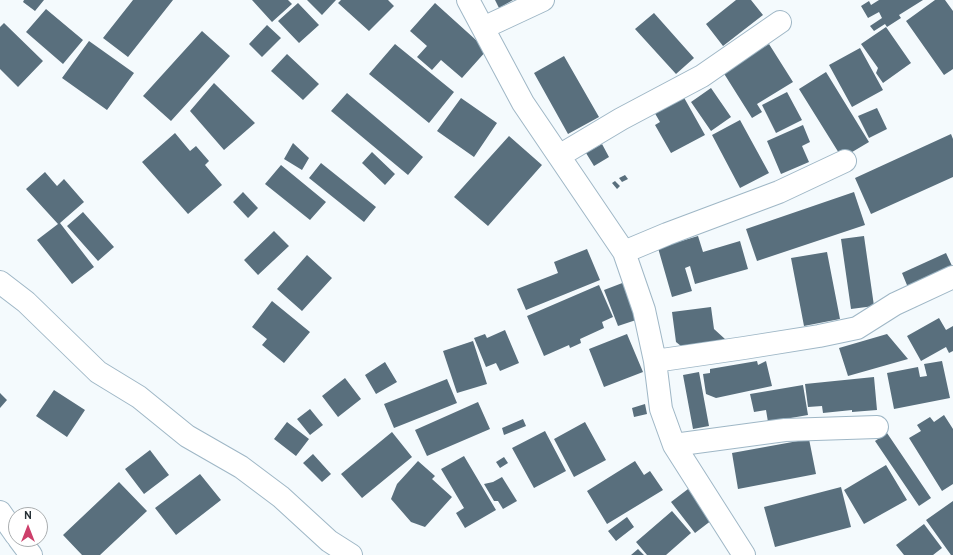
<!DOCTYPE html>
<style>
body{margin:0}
#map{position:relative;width:953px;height:555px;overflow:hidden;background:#f4fafd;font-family:Overpass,sans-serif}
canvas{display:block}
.north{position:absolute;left:8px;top:507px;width:40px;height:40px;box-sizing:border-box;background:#fff;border:1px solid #a9adaf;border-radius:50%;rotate:0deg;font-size:11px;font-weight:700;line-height:16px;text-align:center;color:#273136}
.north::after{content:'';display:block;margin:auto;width:14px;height:18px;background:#cd3f6b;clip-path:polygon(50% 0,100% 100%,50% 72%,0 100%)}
</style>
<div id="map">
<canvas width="953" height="555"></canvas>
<div class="north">N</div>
</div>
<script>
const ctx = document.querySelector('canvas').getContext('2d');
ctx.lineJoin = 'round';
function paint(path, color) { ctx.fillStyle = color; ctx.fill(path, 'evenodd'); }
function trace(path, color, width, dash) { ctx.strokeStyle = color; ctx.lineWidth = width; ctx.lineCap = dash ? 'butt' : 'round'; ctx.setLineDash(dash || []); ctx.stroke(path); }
const building = new Path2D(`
 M24,0H44L35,11L23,2Z
 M133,0H173L128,57L103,38Z
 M252,0H288L292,4L272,22Z
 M307,0H336L322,15Z
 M341,0H388L394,6L369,31L338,3Z
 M495,0H513L499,8Z
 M736,0H751L763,15L723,46L706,24Z
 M879,0H923L899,15L901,18L887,27L885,24L874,31L870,26L882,18L879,12L868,18L861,6L869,1L871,5Z
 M935,0H945L953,11V69L944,75L906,21Z
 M298,3L319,25L299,43L278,21Z
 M435,3L487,50L462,78L441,60L432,70L417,57L427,46L410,31Z
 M46,9L83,40L63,64L26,32Z
 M654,13L694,58L676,74L635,29Z
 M4,23L43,61L18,87L0,69V27Z
 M267,25L281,38L262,57L249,44Z
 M886,27L911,63L883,83L876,73L878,68L861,44Z
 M202,31L230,56L171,121L143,96Z
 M89,41L134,73L107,110L62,78Z
 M395,44L454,92L429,123L369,74Z
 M769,44L793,82L757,104L762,112L752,118L723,72Z
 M860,48L883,90L852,107L829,65Z
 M287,54L319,84L303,100L271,71Z
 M564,56L599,117L568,134L534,73Z
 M826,72L869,142L842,158L799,89Z
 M214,83L255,123L224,150L190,111Z
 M711,88L731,117L711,131L691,102Z
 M787,92L802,120L776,133L762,105Z
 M347,93L423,157L408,175L331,111Z
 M682,94L705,135L671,153L655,125L660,122L653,110Z
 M461,98L497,123L474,157L437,131Z
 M877,108L887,129L869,138L858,116Z
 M740,120L769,173L740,188L712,135Z
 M803,125L810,142L802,146L809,162L781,174L767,141Z
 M175,133L190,151L196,146L209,161L205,165L222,185L188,214L142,162Z
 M951,134L953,139V177L871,214L855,178Z
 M509,136L542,165L488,226L454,197Z
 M293,143L309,158L302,170L284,159Z
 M602,144L609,157L594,166L586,153Z
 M372,152L395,174L385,185L362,163Z
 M321,163L376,207L364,222L309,178Z
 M281,165L326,202L310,220L265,184Z
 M45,172L57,186L64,179L84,202L60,223L94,267L72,284L37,240L58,224L26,189Z
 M625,175L628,179L622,182L619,178Z
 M615,181L620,186L617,189L612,183Z
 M243,192L258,208L248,218L233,202Z
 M854,192L865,225L757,261L746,229Z
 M83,212L114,247L98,261L67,226Z
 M274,231L289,246L258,275L244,260Z
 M698,236L703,252L740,241L748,269L695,284L690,266L685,268L692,291L672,297L658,248Z
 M864,236L874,306L851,309L841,239Z
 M587,249L600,280L526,310L517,289L558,273L554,262Z
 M827,252L840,319L804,326L791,258Z
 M946,253L953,268L909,290L902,273Z
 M307,255L332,278L302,311L277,289Z
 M625,282L639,319L618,326L604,290Z
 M599,285L613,317L602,322L604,328L580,339L581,343L570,348L569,345L544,356L527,316Z
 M272,301L310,332L284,363L262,345L267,339L252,327Z
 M711,307L714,329L725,339L686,350L676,342L672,312Z
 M939,318L946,330L953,326V351L949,353L946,347L921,361L907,336Z
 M505,330L519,363L500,371L496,363L486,367L474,338L485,334L487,338Z
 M627,334L643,372L604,387L589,349Z
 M887,334L908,359L848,376L839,348Z
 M473,341L487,384L457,393L443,351Z
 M757,361L758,365L766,361L772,386L716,398L706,394L703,374L710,373V369Z
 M942,361L950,398L894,409L887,373L918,367L920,377L927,376L924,364Z
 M385,362L397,382L376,394L365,375Z
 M699,372L709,426L693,429L683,375Z
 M874,377L877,410L852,412V410L823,413L822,406L808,407L805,384Z
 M345,378L361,399L338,417L322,396Z
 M447,379L457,403L394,428L384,404Z
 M803,385L808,415L768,422L766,410L754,412L750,394Z
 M54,390L85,410L67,437L36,416Z
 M0,393L7,400L0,408Z
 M478,402L490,429L427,456L415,430Z
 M645,404L647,414L634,417L632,408Z
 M310,409L323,425L310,435L297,419Z
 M944,415L953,429V484L942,491L909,438L921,431L917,425L930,417L934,422Z
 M523,419L526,426L504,435L502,428Z
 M287,422L309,439L296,456L274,439Z
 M585,422L606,460L574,477L554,439Z
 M545,431L566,471L534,488L512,448Z
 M392,432L412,457L362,498L341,474Z
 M887,433L931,498L919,506L875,441Z
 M809,439L816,474L738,489L732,453Z
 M150,450L169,475L144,494L125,469Z
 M313,454L331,474L322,482L303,463Z
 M464,456L496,510L465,528L456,513L464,508L441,469Z
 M504,457L508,463L500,468L496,462Z
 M418,461L435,476L432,479L452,497L425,527L411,522L391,499L397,484Z
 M635,461L644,475L650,471L663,490L607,524L587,491Z
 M886,465L907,500L864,524L844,490Z
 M200,474L221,500L176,535L155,508Z
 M502,477L517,501L503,509L498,501H494L484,484L493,482Z
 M119,482L147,511L100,555H82L63,535Z
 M841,487L851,527L775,547L764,507Z
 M688,489L712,520L695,533L671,502Z
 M953,501V555H951L926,520Z
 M672,511L691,533L666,555H647L636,542Z
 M627,517L634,527L616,541L608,531Z
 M924,524L942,548L933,555H904L896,545Z
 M638,549L644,555H631Z`);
const street = new Path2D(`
 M468,0L523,103L624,252L644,310L655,361L661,409L674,445L744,555
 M483,28L543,0
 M559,156L621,119L702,76L780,22
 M624,252L667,234L779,192L845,161
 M0,282L26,302L98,372L139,397L187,436L241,467L281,497L329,541L351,555
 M655,361L744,348L819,336L857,328L895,304L953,277
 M674,445L785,430L877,427
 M0,512L16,535
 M19,539L31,555`);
paint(building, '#596f7d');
trace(street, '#9fb7c6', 24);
trace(street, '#fff', 22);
</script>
